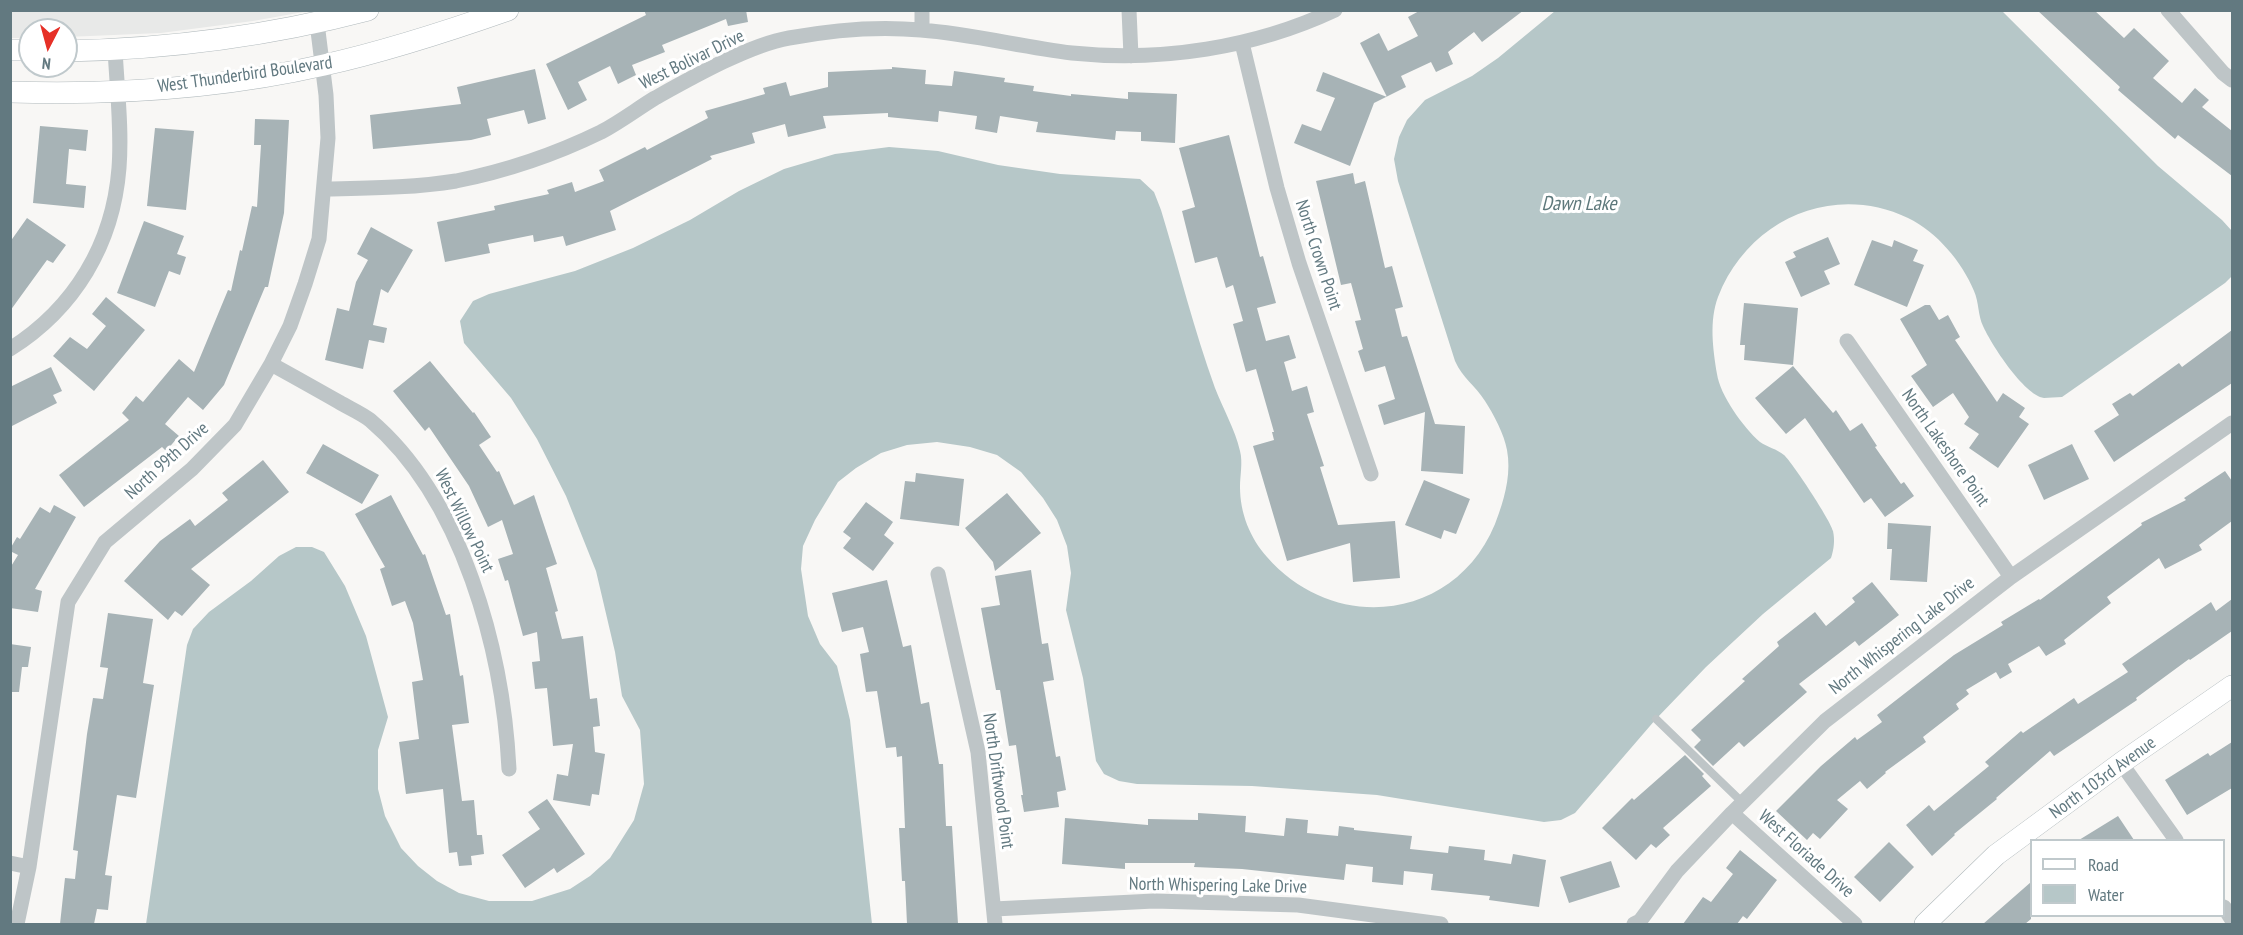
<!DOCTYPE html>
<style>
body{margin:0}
#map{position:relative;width:2243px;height:935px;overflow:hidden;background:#f8f7f5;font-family:"PT Sans Narrow",sans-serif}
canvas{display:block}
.frame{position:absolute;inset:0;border:12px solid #627980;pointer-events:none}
.legend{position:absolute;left:2030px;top:839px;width:195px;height:78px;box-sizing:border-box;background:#fff;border:2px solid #c0c9cc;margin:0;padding:8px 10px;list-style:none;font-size:18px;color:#627980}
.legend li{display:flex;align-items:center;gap:12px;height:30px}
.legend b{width:30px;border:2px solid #c0c9cc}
.north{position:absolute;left:18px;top:18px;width:60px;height:60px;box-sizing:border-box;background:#fff;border:2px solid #c0c9cc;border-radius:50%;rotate:186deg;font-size:16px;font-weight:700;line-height:24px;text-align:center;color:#627980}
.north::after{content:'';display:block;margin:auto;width:21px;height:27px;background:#e63027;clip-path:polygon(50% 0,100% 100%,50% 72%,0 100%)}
</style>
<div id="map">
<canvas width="2243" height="935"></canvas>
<div class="frame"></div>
<ul class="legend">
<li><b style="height:8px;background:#fff"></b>Road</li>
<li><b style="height:16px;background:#b6c7c8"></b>Water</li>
</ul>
<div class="north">N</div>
</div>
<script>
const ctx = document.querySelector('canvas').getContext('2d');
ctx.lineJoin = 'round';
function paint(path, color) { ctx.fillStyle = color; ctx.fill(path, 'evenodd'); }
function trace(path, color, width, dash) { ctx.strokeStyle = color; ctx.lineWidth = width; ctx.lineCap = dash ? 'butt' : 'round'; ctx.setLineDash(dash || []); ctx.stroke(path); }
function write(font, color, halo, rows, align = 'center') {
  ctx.font = font + ' "PT Sans Narrow",sans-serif'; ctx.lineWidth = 6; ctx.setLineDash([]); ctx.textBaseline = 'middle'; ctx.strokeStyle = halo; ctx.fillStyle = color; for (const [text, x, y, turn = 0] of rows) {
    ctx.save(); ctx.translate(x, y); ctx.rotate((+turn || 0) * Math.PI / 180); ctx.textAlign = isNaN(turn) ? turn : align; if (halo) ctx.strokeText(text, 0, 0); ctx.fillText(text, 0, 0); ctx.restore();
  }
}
const built = new Path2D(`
 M10,11L11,10L309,11L253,21L161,33L66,37V30H30V38H11Z`);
const water = new Path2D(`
 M1555,11H2002L2158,166L2222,220L2232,231V276L2225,283L2062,397C2056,397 2049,398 2044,398C2024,395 1991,344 1983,326C1978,316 1979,302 1974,291C1962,262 1937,232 1908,218C1832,182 1748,220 1718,297C1709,321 1713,349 1717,374C1720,395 1743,427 1760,442C1767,447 1777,449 1784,455C1792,462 1831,521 1833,531C1835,540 1834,549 1831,558L1763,614L1706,667L1656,719L1575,813L1561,820L1544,822L1377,795L1252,786L1137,784L1119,781L1104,774L1096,761L1083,678L1066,610L1071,573L1067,546L1057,520L1043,498L1021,472L997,455L970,447L937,442L907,445L881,453L856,468L838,482L815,520L803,546L801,569L808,616L820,644L837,666L850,720L872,924H146L187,645L193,629L209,612L251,581L279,556L296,547H312L324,552L345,586L366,636L388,717L378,750V789L385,816L401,848L418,866L437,881L459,893L489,901H532L570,889L590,876L610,858L634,820L644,784L640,730L622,696L615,652L596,571L566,496L537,439L511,398L464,343L460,321L473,301L489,294L575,271L633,248L690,220L739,191L784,169L835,154L889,147L938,151L998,165L1060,174L1140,179L1154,192L1161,210C1179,269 1194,330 1215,388C1223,409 1235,429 1240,451C1243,462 1240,476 1240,487C1240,513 1250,538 1267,557C1339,639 1465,618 1499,513C1506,493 1511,471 1507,450C1504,434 1494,415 1485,401C1475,385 1463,379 1455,361L1398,181L1394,159L1399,137L1407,120L1425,100L1472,76L1498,58Z`);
const building = new Path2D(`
 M644,10H746L748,22L728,26L726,19L662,45L665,52L632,65L636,75L618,84L610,66L578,82L587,100L568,110L546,64L646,15Z
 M1421,10H1524L1482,42L1474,32L1448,52L1453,64L1436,72L1431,62L1401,76L1406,87L1374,103L1350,166L1294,143L1302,124L1321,131L1335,98L1316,91L1323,72L1387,97L1360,43L1379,33L1388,51L1418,36L1408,17Z
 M2037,10H2094L2124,38L2134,28L2169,61L2153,78L2182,103L2195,88L2209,100L2202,107L2232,131V176L2178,135L2175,139L2118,90L2120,87Z
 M892,67L926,70L925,84L952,86L954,71L1005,78L1004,82L1034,86L1033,91L1071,96V94L1128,99V92L1177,94L1175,143L1141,141V132L1116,131L1115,140L1036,132L1038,122L1000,116L997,133L975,129L977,116L939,111L938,122L888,117V113L823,116L826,128L788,137L785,124L752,133L755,143L710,156L712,159L610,211L616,230L566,246L563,236L534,242L533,235L488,244L490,253L445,262L437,222L495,210L494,206L549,194L547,190L572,182L575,192L604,181L599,170L645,147L647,150L708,118L705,111L765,94L763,88L786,82L790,96L828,87V72L892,69Z
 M535,69L546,119L528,124L524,110L487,119L491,135L471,140L373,149L370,115L461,104L457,87Z
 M255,119L289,120L284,213L268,287H265L224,385L203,410L188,397L165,424L179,436L166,451L162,447L84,507L59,475L129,420L122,413L136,396L143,402L179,359L194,372L228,290L231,291L240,250L242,251L252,206L257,207L261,145H254Z
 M40,126L88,130L86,151L69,149L66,184L86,186L84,208L33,203Z
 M155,128L194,131L186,210L147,206Z
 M1229,135L1260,257L1263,256L1276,303L1257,308L1266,341L1289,335L1296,358L1284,362L1292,391L1307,386L1314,412L1307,414L1324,466L1320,467L1338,525L1395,521L1400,578L1353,582L1350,543L1287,561L1253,446L1274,440L1272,432H1274L1256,369L1246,372L1233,324L1243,321L1233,285L1226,288L1217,257L1195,263L1182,211L1195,207L1179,148Z
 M1353,173L1355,184L1365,181L1385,268L1392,266L1403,307L1395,309L1402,337L1407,336L1435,424L1465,426L1463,474L1421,471L1425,412L1384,425L1378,405L1395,399L1385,366L1365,372L1358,351L1363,349L1355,321L1361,320L1351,283L1341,285L1316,181Z
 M27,218L66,245L53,263L47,260L10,311V242Z
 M144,221L184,236L177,254L186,257L180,275L169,271L155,307L117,293Z
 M371,227L413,250L388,293L381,289L373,325L387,328L384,343L369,340L363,369L325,360L337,308L349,311L356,282L368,260L357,254Z
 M1828,237L1840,264L1824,271L1830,284L1801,297L1785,262L1796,257L1793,252Z
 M1872,240L1892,247L1894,240L1918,250L1913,261L1924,265L1907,307L1854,285Z
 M106,297L145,330L94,391L53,356L70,337L87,349L106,326L92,314Z
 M1744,303L1798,308L1793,365L1744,360L1745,345H1740Z
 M1925,305H1930L1939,320L1948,315L1960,337L1955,340L1997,402L2003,393L2025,408L2019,417L2029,424L1998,468L1969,448L1979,434L1964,424L1969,417L1953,393L1933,407L1911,376L1927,365L1900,319Z
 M2232,330V383L2114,462L2094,431L2119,415L2112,404L2130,393L2133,396L2179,363L2182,367Z
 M430,361L473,413L474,412L491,437L479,445L497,472L499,471L514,505L534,495L557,564L546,568L558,611L555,612L562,639L583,636L590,699L597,698L600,726L593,727L595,752L605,754L599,795L592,794L590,806L553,800L557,774L568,776L573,744L553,746L547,688L535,689L532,662L540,661L537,632L523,636L508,580L505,581L498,559L513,554L502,520L488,527L469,486L429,427L425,431L393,391Z
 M1793,366L1833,413L1836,410L1850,431L1862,423L1877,446L1875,447L1901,484L1904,482L1914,496L1885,517L1871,498L1864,503L1805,418L1786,434L1755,398Z
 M51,367L62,391L53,395L57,403L10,427V387Z
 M323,444L379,475L362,504L306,473Z
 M2072,444L2089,479L2044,500L2028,465Z
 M263,460L289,492L191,569L210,585L182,616L175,611L168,620L124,581L160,541L190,519L195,526L228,500L222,493Z
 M2225,471L2232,481V521L2199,545L2202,550L2165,569L2159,558L2107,597L2111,603L2064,640L2066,644L2046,656L2039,646L2008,664L2012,672L2000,679L1996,672L1966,690L1969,694L1956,704L1959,709L1923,737L1926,742L1885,772L1886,773L1867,789L1860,781L1837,800L1848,809L1820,839L1813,833L1807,840L1776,811L1821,766L1855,737L1857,740L1882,722L1877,715L1954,655L2003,625L2001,622L2039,599L2040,600L2142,525L2141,523L2186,500L2184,498Z
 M916,473L964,479L959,526L900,519L905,481L915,482Z
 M1424,480L1470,499L1456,534L1444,530L1441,539L1405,525Z
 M1007,493L1041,533L995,571L993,562L965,528Z
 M391,495L423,555L425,554L446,615L450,614L460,676L463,675L469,723L452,725L462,801L474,800L477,835H482L484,854L471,856L472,865L459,866L457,852L449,853L443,789L406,794L399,742L419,739L412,682L423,680L413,623L405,601L392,606L380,569L385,567L355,514Z
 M866,502L893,522L884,535L894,543L873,571L843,548L851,538L843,532Z
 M54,505L76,517L35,589L42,591L38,612L10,608V568L18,555L10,551V549L17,537L20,539L40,507L50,513Z
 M1888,523L1931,526L1927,582L1890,580L1892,549H1887Z
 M1031,570L1042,644L1048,643L1054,680L1043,682L1056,757L1060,756L1066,790L1057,792L1059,807L1024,812L1021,795H1023L1016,745L1009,746L1000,690H996L981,608L1000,605L995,576Z
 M887,580L903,647L911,645L921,704L929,702L939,764H943L946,826H952L958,924H907L905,881H902L899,828H905L902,756L897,757L896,747L886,748L877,691L866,692L860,654L869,652L863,627L842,632L832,593Z
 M1872,582L1899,615L1859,646L1855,641L1799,684L1807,692L1744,747L1739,742L1713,766L1694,747L1701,740L1691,730L1745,681L1742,679L1779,646L1777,642L1815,612L1826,626L1855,602L1852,598Z
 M2232,599V631L2190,660L2189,659L2136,698L2137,700L2054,756L2050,751L1996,798L1997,799L1954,834L1955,835L1932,856L1906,825L1929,805L1934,811L1989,766L1985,762L2021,731L2023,733L2074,698L2078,704L2128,672L2122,664L2211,602L2216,611Z
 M108,613L153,619L143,683L154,685L136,798L117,795L105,875L112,876L108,910L97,909L94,924H60L65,878L75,879L78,851L73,850L87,734L93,698L103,699L108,668L100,667Z
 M10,644L31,647L28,667H22L19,692H10Z
 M2232,742V788L2187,815L2165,780L2208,753L2210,756Z
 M1685,755L1704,774L1702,776L1711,786L1663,828L1670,835L1656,848L1651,844L1636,860L1602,828L1632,798L1634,800Z
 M547,799L585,854L557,873L554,868L525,888L502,855L540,829L528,812Z
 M1198,813L1246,816L1245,832L1284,836L1286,818L1308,820L1307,833L1338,836L1339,826L1354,828V830L1412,836L1410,849L1448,853L1449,846L1485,850L1484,860L1511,864L1513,854L1546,860L1539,907L1489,900L1490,896L1431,890L1433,874L1404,871L1403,885L1372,882L1373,867L1346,864L1344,880L1242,869L1194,867L1195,863H1125V869L1062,864L1065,818L1148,825V819L1198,820Z
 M2118,816L2134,840H2079Z
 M1889,842L1914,867L1880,902L1854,877Z
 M1740,850L1777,880L1747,919L1743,916L1737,924H1683L1703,897L1711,902L1733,874L1726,868Z
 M1611,861L1620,887L1569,903L1560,877Z
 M2031,882V919L2025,924H1983Z`);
const lane = new Path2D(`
 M1656,719L1743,803`);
const street = new Path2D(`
 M1129,10L1131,56
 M2168,10L2223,73L2232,80
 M922,30V10
 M1242,43L1277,188L1299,263L1371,474
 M325,189C369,188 413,188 456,181C506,171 556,154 601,132C620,122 637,109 655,98C691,78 749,45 789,38C832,30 878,26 921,30C972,34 1022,47 1072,53C1161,62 1254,48 1335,10
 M1847,341L2011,577
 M10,349C75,308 113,244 119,168C122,129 117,89 115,49
 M271,364C293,376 316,389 339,402C349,408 361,413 370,420C463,499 503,651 509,769
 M938,574L978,752L995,924
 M2121,763L2176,840
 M1732,813L1855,924
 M10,863L29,867
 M2224,907L2232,920
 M994,909L1154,901L1298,905L1441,924
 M17,924L29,867L68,602L105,542L192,469L235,425L271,364L290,326L305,284L319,239L328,138L326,95L317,23
 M1634,924L1640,921L1677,871L1732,813L1825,721L2011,577L2232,423`);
const secondary = new Path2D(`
 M10,50H30
 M66,51C168,49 269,36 368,10
 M10,92C113,95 224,88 324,65C387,51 448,31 508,10
 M1925,924L1996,855L2121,763L2232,686`);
const streetNames = [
 ["West Bolivar Drive",692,60,-26],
 ["West Thunderbird Boulevard",245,75,-8],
 ["North Crown Point",1318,255,72],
 ["North Lakeshore Point",1945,448,55],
 ["North 99th Drive",167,461,-42],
 ["West Willow Point",464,521,64],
 ["North Whispering Lake Drive",1902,636,-38],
 ["North 103rd Avenue",2103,778,-36],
 ["North Driftwood Point",998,781,82],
 ["West Floriade Drive",1806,854,42],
 ["North Whispering Lake Drive",1218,886,1]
];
const waterNames = [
 ["Dawn Lake",1579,204]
];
paint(built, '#e8e9e8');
paint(water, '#b6c7c8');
paint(building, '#a7b3b6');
trace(secondary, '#b0b9bc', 22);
trace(lane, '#bec5c7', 8);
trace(street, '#bec5c7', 15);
trace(secondary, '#fff', 21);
write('18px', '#627980', '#fff', streetNames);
write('italic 20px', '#5d787b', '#fff', waterNames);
</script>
